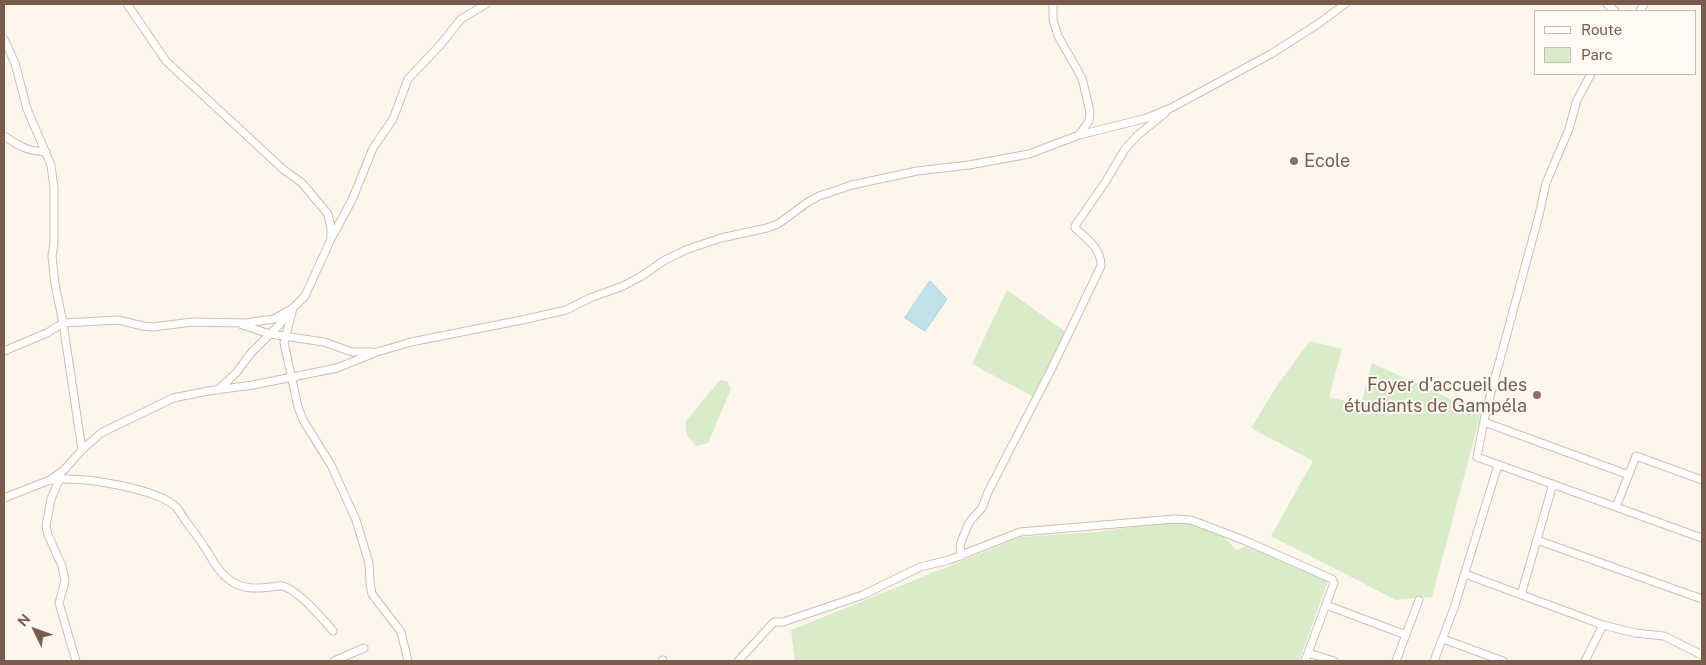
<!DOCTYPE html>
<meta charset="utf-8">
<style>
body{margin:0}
#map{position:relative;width:1706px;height:665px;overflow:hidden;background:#fdf6ec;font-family:"Public Sans",sans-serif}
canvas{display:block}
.frame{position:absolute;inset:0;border:5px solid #7a5c4d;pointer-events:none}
.legend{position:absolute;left:1534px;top:10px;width:162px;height:65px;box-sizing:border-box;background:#fffaf3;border:1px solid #cabbb1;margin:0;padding:6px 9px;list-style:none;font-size:15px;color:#7a5c4d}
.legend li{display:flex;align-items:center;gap:10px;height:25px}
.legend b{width:25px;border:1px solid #cabbb1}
.north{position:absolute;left:10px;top:605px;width:50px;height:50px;-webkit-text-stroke:4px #fffaf3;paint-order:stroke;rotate:312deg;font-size:14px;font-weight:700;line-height:20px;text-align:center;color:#7a5c4d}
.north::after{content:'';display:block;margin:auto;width:18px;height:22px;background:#7a5c4d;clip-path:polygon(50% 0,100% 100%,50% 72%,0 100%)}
</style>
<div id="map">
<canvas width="1706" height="665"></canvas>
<div class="frame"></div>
<ul class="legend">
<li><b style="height:6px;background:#fff"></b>Route</li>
<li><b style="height:14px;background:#d8ecc9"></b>Parc</li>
</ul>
<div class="north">N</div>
</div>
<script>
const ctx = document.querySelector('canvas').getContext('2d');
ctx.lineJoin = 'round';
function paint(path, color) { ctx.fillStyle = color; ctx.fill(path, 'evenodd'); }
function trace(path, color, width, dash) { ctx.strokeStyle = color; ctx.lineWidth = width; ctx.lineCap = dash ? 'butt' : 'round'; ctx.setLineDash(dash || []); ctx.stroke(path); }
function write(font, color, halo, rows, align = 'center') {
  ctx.font = font + ' "Public Sans",sans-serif'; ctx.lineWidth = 4; ctx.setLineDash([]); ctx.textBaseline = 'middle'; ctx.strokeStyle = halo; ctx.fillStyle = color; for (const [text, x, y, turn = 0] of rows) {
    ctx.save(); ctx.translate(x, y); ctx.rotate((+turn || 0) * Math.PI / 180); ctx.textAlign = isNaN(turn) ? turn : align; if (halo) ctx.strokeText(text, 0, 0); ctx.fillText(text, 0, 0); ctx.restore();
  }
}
const green = new Path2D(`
 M1007,290L1067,333L1034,397L972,364Z
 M1310,341L1342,349L1329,397L1361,405L1372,363L1481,413L1432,597L1396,600L1271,536L1313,461L1251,428L1278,384Z
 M720,380L727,381L731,389L708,443L696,446C688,438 684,433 686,421Z
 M1170,522L1193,523L1222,535L1237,550L1246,546L1328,581L1299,661H795L791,630L1021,537L1096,532Z`);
const water = new Path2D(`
 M930,281L947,299L925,331L905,318Z`);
const minor = new Path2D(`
 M1053,4V20L1058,36L1082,78L1090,112L1089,121L1079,135
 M1607,4L1615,11
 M1640,11L1644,4
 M4,39L15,63L27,109L51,165L54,188V243L52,256L55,284L63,323L82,450
 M1591,74L1577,100L1569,129L1546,183L1539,215L1486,411L1477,457L1702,538
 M4,136C19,146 27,151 46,152
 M332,237L352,200L373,148L393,119L408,79L442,43L461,19L486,4
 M242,325L270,334L324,342L352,352H372
 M4,351L47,333L63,323L118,320L143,326L153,327L192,322L246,323L274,319L293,308L305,296L331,239V228L328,214L302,183L284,170L166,61L127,4
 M218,390L236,373L251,353L279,325L293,308L284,343L298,407L303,420L331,465L356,520L369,563L370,583L372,594L401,632L408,661
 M1484,422L1629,475
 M61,476L51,499L46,526L48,535L62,566L65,581L59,603L76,661
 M53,480C78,475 160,489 177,508C180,512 182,516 185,520C192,530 199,538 205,548C213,560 218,572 231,581C243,589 256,589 271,587C274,587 279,585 282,586C297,589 323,619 333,631
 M4,498L50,480L64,470L82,450L101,433L173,398L208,391L253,385L337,368L377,352L411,342L522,320L566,310L590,298L623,286L640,277L665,260L688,249L721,238L767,228L778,224L808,202L819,196L852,185L917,171L969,165L1029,154L1079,135L1147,118L1171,108L1271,54L1318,24L1345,4
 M1616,507L1636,456L1702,480
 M1537,540L1702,599
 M961,556L960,545L967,527L971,520L982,508L988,492L1050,372L1101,266C1101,248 1087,239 1075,228V226L1106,181L1125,149L1138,135L1165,113
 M1465,574L1603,625L1635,633L1664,636L1702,655
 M1521,595L1553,484
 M1326,605L1406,635
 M1443,639L1503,661
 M1308,653L1334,661
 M334,661L364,648
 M662,661L663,660
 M738,661L774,622H783L863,595L920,567L949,560L1020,532L1174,519L1191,520L1246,541L1332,579L1334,583L1305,661
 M1396,661L1419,600
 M1434,661L1454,608L1498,465
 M1585,661L1603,625`);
const markers = [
 [1294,161,5,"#8d6e63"],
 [1537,395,5,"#8d6e63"]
];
const educationNames = [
 ["Ecole",1304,161],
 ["Foyer d'accueil des",1527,385,"right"],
 ["étudiants de Gampéla",1527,406,"right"]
];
paint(green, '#d8ecc9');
paint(water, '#bfe3e8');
trace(water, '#a5d3da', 1);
trace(minor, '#d1beb0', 9);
trace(minor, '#fff', 7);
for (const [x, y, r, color] of markers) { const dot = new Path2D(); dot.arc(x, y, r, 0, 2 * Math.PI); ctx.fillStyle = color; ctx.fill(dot); trace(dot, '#fffaf3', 2); }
write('18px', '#785e54', '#fffaf3', educationNames, 'left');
</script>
